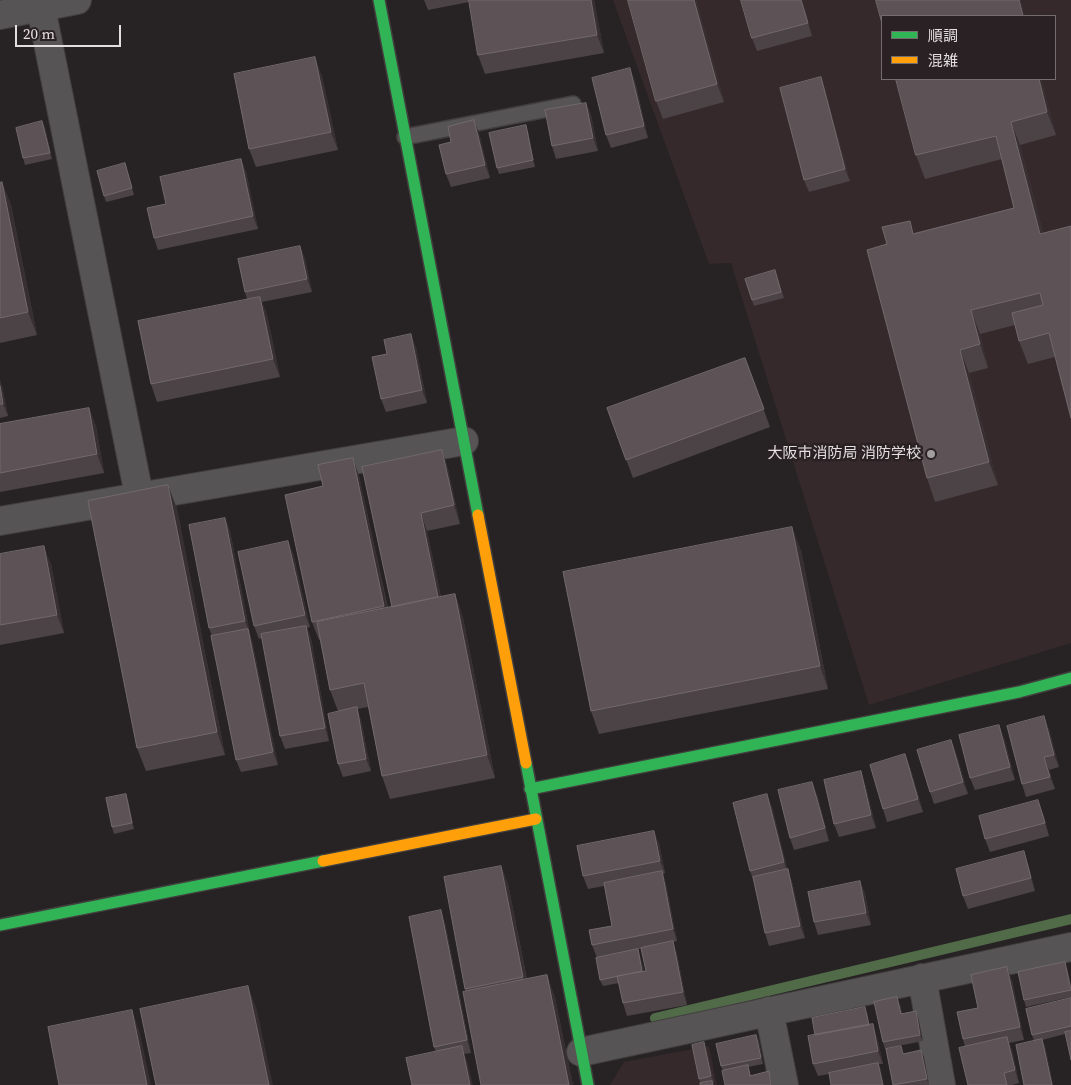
<!DOCTYPE html>
<meta charset="utf-8">
<style>
body{margin:0}
#map{position:relative;width:1071px;height:1085px;overflow:hidden;background:#272324;font-family:"Source Serif 4","Noto Sans JP",serif}
canvas{display:block}
.legend{position:absolute;left:881px;top:15px;width:175px;height:65px;box-sizing:border-box;background:#292123;border:1px solid #746d6f;margin:0;padding:6px 9px;list-style:none;font-size:15px;color:#e4dee0}
.legend li{display:flex;align-items:center;gap:10px;height:25px}
.legend b{width:25px;border:1px solid #746d6f}
.scale{position:absolute;left:15px;top:25px;width:106px;height:22px;box-sizing:border-box;border:2px solid #e4dee0;border-top:0;padding-left:6px;font-size:15px;line-height:18px;white-space:nowrap;color:#e4dee0;-webkit-text-stroke:4px #292123;paint-order:stroke}
</style>
<div id="map">
<canvas width="1071" height="1085"></canvas>
<ul class="legend">
<li><b style="height:6px;background:#30b455"></b>順調</li>
<li><b style="height:6px;background:#ff9f0a"></b>混雑</li>
</ul>
<div class="scale">20 m</div>
</div>
<script>
const ctx = document.querySelector('canvas').getContext('2d');
ctx.lineJoin = 'round';
function paint(path, color) { ctx.fillStyle = color; ctx.fill(path, 'evenodd'); }
function trace(path, color, width, dash) { ctx.strokeStyle = color; ctx.lineWidth = width; ctx.lineCap = dash ? 'butt' : 'round'; ctx.setLineDash(dash || []); ctx.stroke(path); }
function write(font, color, halo, rows, align = 'center') {
  ctx.font = font + ' "Source Serif 4","Noto Sans JP",serif'; ctx.lineWidth = 5; ctx.setLineDash([]); ctx.textBaseline = 'middle'; ctx.strokeStyle = halo; ctx.fillStyle = color; for (const [text, x, y, turn = 0] of rows) {
    ctx.save(); ctx.translate(x, y); ctx.rotate((+turn || 0) * Math.PI / 180); ctx.textAlign = isNaN(turn) ? turn : align; if (halo) ctx.strokeText(text, 0, 0); ctx.fillText(text, 0, 0); ctx.restore();
  }
}
const built = new Path2D(`
 M613,0H1071V643L869,705L731,263L709,264ZM882,16H1055V79H882Z
 M709,1046L717,1085H610L624,1062Z`);
const stream = new Path2D(`
 M655,1018L1071,919`);
const lane = new Path2D(`
 M405,137L573,104`);
const street = new Path2D(`
 M41,8L139,495
 M0,15L77,0
 M0,521L464,441
 M922,978L941,1085
 M769,1011L784,1085
 M581,1052L1071,947`);
const fast = new Path2D(`
 M379,0L478,515
 M526,763L588,1085
 M530,789L1019,692L1071,678
 M0,925L323,861`);
const slow = new Path2D(`
 M478,515L526,763
 M323,861L536,819`);
const wall = new Path2D(`
 M424,0H594L604,53L485,74L478,55L469,2L428,10Z
 M696,0L724,102L663,119L656,101Z
 M802,0L812,36L757,51L752,38Z
 M322,76L338,150L256,167L249,149Z
 M821,77L825,90L850,181L809,192L804,180Z
 M1041,79L1056,135L1020,145L1043,233L1055,357L1028,364L1019,341L1015,325L980,334L988,368L969,373L998,485L935,502L927,478L887,244L914,233L1014,208L1002,159L925,179L916,155Z
 M635,81L648,138L611,148L606,135Z
 M586,103L591,115L598,151L556,159L552,146Z
 M42,121L45,128L52,159L25,165L23,158Z
 M526,125L528,132L535,167L499,174L497,168Z
 M479,133L490,178L451,187L446,174L451,142Z
 M241,159L246,172L258,229L158,250L154,238L166,204Z
 M125,163L134,195L106,202L104,196Z
 M2,182L11,205L37,335L0,343V183Z
 M300,246L305,259L312,292L262,302L267,315L280,377L157,402L151,384L247,299L245,292Z
 M775,270L784,298L754,306L752,300Z
 M416,347L427,403L386,412L381,399L387,354Z
 M745,358L770,427L633,478L607,408Z
 M0,380L2,386L8,416L0,418Z
 M89,408L96,426L104,473L0,492V424Z
 M442,450L448,469L460,524L427,531L441,597L455,594L463,618L495,778L390,799L382,776L368,707L357,709L361,720L371,771L343,777L338,764V711L330,690L320,640H319L312,622L323,486L359,476L388,608L392,607L362,467Z
 M168,485L177,509L225,755L146,771L137,748Z
 M225,518L230,531L250,634L252,641L278,765L241,772L236,760L212,636L209,628Z
 M801,550L828,689L599,734L591,711Z
 M293,553L310,627L307,628L311,638L329,741L285,749L280,736L262,638L259,639L254,626Z
 M0,554L51,564L64,633L0,645Z
 M1049,729L1059,767L1049,770L1055,789L1026,797L1022,784Z
 M1004,738L1015,780L975,790L970,778Z
 M951,740L956,753L968,794L934,804L930,792Z
 M905,754L910,767L923,812L887,822L883,809Z
 M865,784L876,828L839,837L834,824Z
 M817,794L829,841L794,850L790,838Z
 M128,800L134,829L114,834L112,827Z
 M772,807L787,869L792,882L805,938L769,946L765,933L754,882L750,871Z
 M1043,813L1049,836L990,852L985,839Z
 M659,843L665,873L663,874L666,884L677,941L673,942L677,954L687,1005L627,1016L623,1003L619,983L603,986L600,980L621,953L597,958L592,945L612,926L604,886L588,889L583,876ZM638,949H641L646,971H644Z
 M1028,864L1035,891L968,909L963,896Z
 M501,866L508,884L527,979L547,975L555,998L573,1085H481L465,989Z
 M860,881L865,894L871,925L818,935L814,922Z
 M445,923L471,1053L464,1054L468,1065L436,1052L434,1047Z
 M1067,968L1071,986V997L1026,1007L1024,1000Z
 M1012,980L1024,1040L1009,1043L1012,1050L1019,1083L1012,1085H968L965,1047L963,1039L978,1008Z
 M1071,998V1060L1065,1034L1042,1040L1045,1046L1053,1085H1024L1034,1041L1032,1035Z
 M900,1004L902,1014L916,1011L918,1017L923,1041L888,1048L904,1054L924,1057L929,1085H893L886,1049H885L883,1042Z
 M867,1013L869,1024L877,1037L883,1064H879L881,1070L829,1074L818,1076L813,1064L815,1035Z
 M756,1035L759,1041L763,1064L748,1067L751,1075L771,1078L772,1085H725L723,1071L721,1066Z
 M706,1049L714,1082L712,1083L713,1085L701,1083L699,1079Z`);
const shadedWall = new Path2D(`
 M591,0H594L604,53L597,35Z
 M694,0H696L724,102L717,84Z
 M801,0H802L812,36L808,23Z
 M1019,0H1021L1025,16H1023Z
 M315,57L322,76L338,150L331,132Z
 M630,68L635,81L648,138L644,126Z
 M821,77L825,90L850,181L845,169Z
 M1039,79H1041L1056,135L1047,112Z
 M586,103L591,115L598,151L593,138Z
 M474,120L479,133L490,178L485,165Z
 M42,121L45,128L52,159L50,153Z
 M1011,122L1020,145L1049,257L1040,234Z
 M526,125L528,132L535,167L533,160Z
 M241,159L246,172L258,229L253,216Z
 M2,182L11,205L37,335L28,312Z
 M300,246L305,259L312,292L307,279Z
 M260,297L267,315L280,377L273,359Z
 M971,310L980,334L988,368L980,344Z
 M411,334L416,347L427,403L422,390Z
 M960,350L969,373L998,485L989,462Z
 M0,380L2,386L8,416L3,404L0,386Z
 M89,408L96,426L104,473L97,454Z
 M442,450L448,469L460,524L454,505Z
 M353,458L359,476L391,624L384,606Z
 M168,485L177,509L225,755L217,732Z
 M421,513L427,531L445,616L438,597Z
 M225,518L230,531L250,633L245,621Z
 M792,527L801,550L828,689L820,666Z
 M288,541L293,553L310,627L305,615Z
 M44,546L51,564L64,633L57,615Z
 M455,594L463,618L495,778L487,755Z
 M306,626L311,638L329,741L325,728Z
 M248,629L252,641L278,765L273,752Z
 M357,707L361,720L371,771L366,759Z
 M1044,716L1049,729L1059,767L1054,755Z
 M999,725L1004,738L1015,780L1010,767Z
 M951,740L956,753L968,794L963,782Z
 M905,754L910,767L923,812L918,799Z
 M1044,757L1049,770L1055,789L1050,777Z
 M861,771L865,784L876,828L871,815Z
 M812,782L817,794L829,841L825,828Z
 M126,794L128,800L134,829L132,823Z
 M767,794L772,807L789,875L784,862Z
 M1038,800L1043,813L1049,836L1045,823Z
 M654,831L659,843L665,873L660,861Z
 M1024,851L1028,864L1035,891L1031,878Z
 M501,866L508,884L530,996L523,977Z
 M788,869L792,882L805,938L800,926Z
 M662,871L666,884L677,941L673,929Z
 M860,881L865,894L871,925L866,913Z
 M441,910L445,923L471,1053L467,1040Z
 M673,941L677,954L687,1005L683,992Z
 M638,949L640,956L645,977L642,971Z
 M1065,962L1067,968L1071,986V990Z
 M1007,967L1012,980L1024,1040L1020,1027Z
 M547,975L555,998L573,1085H569Z
 M248,986L257,1010L273,1085H269Z
 M897,997L900,1004L903,1021L901,1014Z
 M132,1010L140,1033L151,1085H147Z
 M916,1011L918,1017L923,1041L920,1035Z
 M873,1024L877,1037L883,1064L878,1051Z
 M756,1035L759,1041L763,1064L761,1058Z
 M1007,1037L1012,1050L1019,1083L1015,1070Z
 M1042,1039L1045,1046L1053,1085H1052Z
 M704,1042L706,1049L714,1082L711,1076Z
 M462,1046L468,1065L473,1085H470Z
 M921,1050L924,1057L929,1085L927,1079Z
 M878,1063L881,1070L884,1085H883Z`);
const building = new Path2D(`
 M469,0H591L597,35L478,55Z
 M628,0H694L717,84L656,101Z
 M741,0H801L808,23L752,38Z
 M876,0H1019L1023,16H882V23Z
 M315,57L331,132L249,149L234,74Z
 M630,68L644,126L606,135L592,78Z
 M821,77L845,169L804,180L780,88Z
 M896,79H1039L1047,112L1011,122L1040,234L1071,226V418L1049,333L1019,341L1012,313L1043,305L1040,293L971,310L980,344L960,350L989,462L927,478L867,250L887,244L882,227L910,221L913,234L1014,208L996,136L916,155Z
 M586,103L593,138L552,146L545,110Z
 M474,120L485,165L446,174L439,145L451,142L448,127Z
 M42,121L50,153L23,158L16,128Z
 M526,125L533,160L497,168L489,133Z
 M241,159L253,216L154,238L147,208L166,204L160,177Z
 M125,163L132,188L104,196L97,171Z
 M2,182L28,312L0,318V183Z
 M300,246L307,279L245,292L238,259Z
 M775,270L781,292L752,300L745,279Z
 M260,297L273,359L151,384L138,321Z
 M411,334L422,390L381,399L372,357L387,354L384,340Z
 M745,358L764,409L626,460L607,408Z
 M0,386L3,404H0Z
 M89,408L97,454L0,473V424Z
 M442,450L454,505L421,513L438,597L392,607L362,467Z
 M353,458L384,606L312,622L285,495L323,486L318,465Z
 M168,485L217,732L137,748L88,501Z
 M225,518L245,621L209,628L189,525Z
 M792,527L820,666L591,711L563,572Z
 M288,541L305,615L254,626L238,552Z
 M44,546L57,615L0,625V554Z
 M455,594L487,755L382,776L364,683L330,690L317,622Z
 M306,626L325,728L280,736L261,634Z
 M248,629L273,752L236,760L211,636Z
 M357,707L366,759L338,764L328,714Z
 M1044,716L1054,755L1044,757L1050,777L1022,784L1007,726Z
 M999,725L1010,767L970,778L959,735Z
 M951,740L963,782L930,792L917,750Z
 M905,754L918,799L883,809L870,765Z
 M861,771L871,815L834,824L824,780Z
 M812,782L825,828L790,838L778,790Z
 M126,794L132,823L112,827L106,798Z
 M767,794L784,862L750,871L733,803Z
 M1038,800L1045,823L985,839L979,816Z
 M654,831L660,861L583,876L577,846Z
 M1024,851L1031,878L963,896L956,869Z
 M501,866L523,977L465,989L444,877Z
 M788,869L800,926L765,933L753,877Z
 M662,871L673,929L592,945L589,930L612,926L604,883Z
 M860,881L866,913L814,922L808,892Z
 M441,910L467,1040L434,1047L409,917Z
 M673,941L683,992L623,1003L617,976L646,971L641,948Z
 M638,949L642,971L600,980L596,958Z
 M1065,962L1071,990L1024,1000L1018,972Z
 M1007,967L1020,1027L963,1039L957,1012L978,1008L971,975Z
 M547,975L569,1085H481L463,992Z
 M248,986L269,1085H156L140,1009Z
 M897,997L901,1014L916,1011L920,1035L883,1042L874,1002Z
 M1071,998V1026L1032,1035L1026,1009Z
 M865,1007L869,1025L815,1035L812,1018Z
 M132,1010L147,1085H59L48,1027Z
 M873,1024L878,1051L813,1064L808,1036Z
 M1071,1031V1060L1065,1032Z
 M756,1035L761,1058L721,1066L716,1044Z
 M1007,1037L1015,1070L1004,1073L1007,1085H968L959,1048Z
 M1042,1039L1052,1085H1024L1016,1045Z
 M704,1042L711,1076L699,1079L692,1045Z
 M462,1046L470,1085H412L406,1058Z
 M901,1046L903,1054L921,1050L927,1079L893,1085L886,1049Z
 M878,1063L883,1085H831L829,1073Z
 M748,1065L750,1076L769,1071L771,1085H725L722,1071Z
 M712,1081L713,1085H700V1083Z`);
const markers = [
 [931,454,5,"#a29d9e"]
];
const poiNames = [
 ["大阪市消防局 消防学校",921,454]
];
paint(built, '#35292c');
trace(stream, '#516a48', 10);
trace(lane, '#423f3f', 18);
trace(street, '#423f3f', 30);
trace(fast, '#423f3f', 14);
trace(slow, '#423f3f', 14);
trace(lane, '#575455', 15);
trace(street, '#575455', 28);
trace(fast, '#30b455', 11);
trace(slow, '#ff9f0a', 11);
paint(wall, '#4c4347');
paint(shadedWall, '#372f32');
paint(building, '#5d5357');
trace(building, '#72696c', 1);
for (const [x, y, r, color] of markers) { const dot = new Path2D(); dot.arc(x, y, r, 0, 2 * Math.PI); ctx.fillStyle = color; ctx.fill(dot); trace(dot, '#292123', 2); }
write('15px', '#e4dee0', '#292123', poiNames, 'right');
</script>
